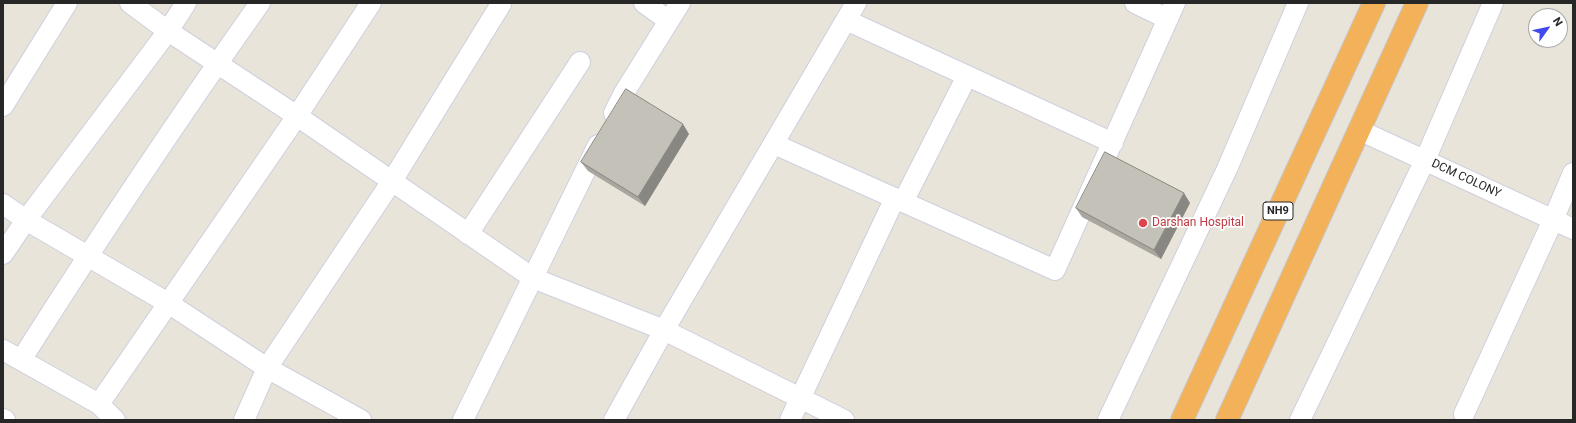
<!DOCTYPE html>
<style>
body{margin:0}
#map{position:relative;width:1576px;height:423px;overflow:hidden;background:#e9e4d9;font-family:Roboto,sans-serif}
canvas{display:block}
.frame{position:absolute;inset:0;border:4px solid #272727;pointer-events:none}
.north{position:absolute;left:1528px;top:8px;width:40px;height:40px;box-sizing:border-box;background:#fff;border:1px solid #a9a9a9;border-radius:50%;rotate:57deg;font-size:11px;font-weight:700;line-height:16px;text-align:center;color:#272727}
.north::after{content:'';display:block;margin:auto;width:14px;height:18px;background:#4149ed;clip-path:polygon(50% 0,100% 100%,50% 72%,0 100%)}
</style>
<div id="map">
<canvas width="1576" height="423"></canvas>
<div class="frame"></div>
<div class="north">N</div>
</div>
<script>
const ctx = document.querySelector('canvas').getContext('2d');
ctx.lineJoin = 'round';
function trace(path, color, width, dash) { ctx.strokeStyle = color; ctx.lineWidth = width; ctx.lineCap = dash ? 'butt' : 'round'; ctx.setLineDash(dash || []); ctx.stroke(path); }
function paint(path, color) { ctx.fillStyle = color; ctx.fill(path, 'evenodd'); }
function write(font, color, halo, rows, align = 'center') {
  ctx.font = font + ' Roboto,sans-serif'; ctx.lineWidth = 3.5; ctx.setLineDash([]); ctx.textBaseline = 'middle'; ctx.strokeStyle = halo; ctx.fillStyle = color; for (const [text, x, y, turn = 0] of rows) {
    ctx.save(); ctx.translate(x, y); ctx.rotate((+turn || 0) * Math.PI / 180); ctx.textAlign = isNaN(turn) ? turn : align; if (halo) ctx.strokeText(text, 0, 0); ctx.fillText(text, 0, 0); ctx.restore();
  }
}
const street = new Path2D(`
 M130,3L168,31L297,116L533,278L664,330L844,420
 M644,3L669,21
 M1135,3L1168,19
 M846,20L1113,143
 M3,106L67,3
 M614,113L624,93L680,3
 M1359,130L1573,229
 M774,144L1055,270L1175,3
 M903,202L967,76
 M3,204L26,220L168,303L267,368L361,420
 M468,234L580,62
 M3,254L26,220L168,31L186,3
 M3,350L99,404L115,420
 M21,360C98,239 177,120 260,3
 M99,404L297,116L371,3
 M1464,414L1553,220L1573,173
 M3,419L5,420
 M244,420L267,368L392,181L501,4
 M463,420L598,145
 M614,420L664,330L856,3
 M790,420L895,198
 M1108,420L1227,169L1298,3
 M1300,420L1425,160L1493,3`);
const highway = new Path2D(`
 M1182,420L1374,3
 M1227,420L1417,3`);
const wall = new Path2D(`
 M689,134L645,206L588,171L581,162Z
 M1190,203L1161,259L1082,217L1076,208Z`);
const shadedWall = new Path2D(`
 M683,124L689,134L645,206L638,197Z
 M1184,193L1190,203L1161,259L1154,250Z`);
const building = new Path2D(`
 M626,89L683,124L638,197L581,162Z
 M1105,152L1184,193L1154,250L1076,208Z`);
const markers = [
 [1143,223,5,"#e0444e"]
];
const shields = [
 [1278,211,30]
];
const shieldNames = [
 ["NH9",1278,211]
];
const streetNames = [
 ["DCM COLONY",1466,179,25]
];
const healthNames = [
 ["Darshan Hospital",1152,223]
];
trace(street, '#cecfdf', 22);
trace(highway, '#c7c7c7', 24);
trace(street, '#fff', 20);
trace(highway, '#f3b25a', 22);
paint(wall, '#a9a69f');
paint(shadedWall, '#898782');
paint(building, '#c4c1b9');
trace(building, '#898782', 1);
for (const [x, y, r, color] of markers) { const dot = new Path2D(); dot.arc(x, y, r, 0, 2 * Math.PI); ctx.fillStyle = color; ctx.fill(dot); trace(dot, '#fff', 1.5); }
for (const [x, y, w] of shields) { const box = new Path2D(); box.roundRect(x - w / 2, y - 9, w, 18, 3); ctx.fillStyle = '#fff'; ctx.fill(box); trace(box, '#272727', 1); }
write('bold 11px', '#272727', null, shieldNames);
write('12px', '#272727', '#fff', streetNames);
write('12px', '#be3a42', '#fff', healthNames, 'left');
</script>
